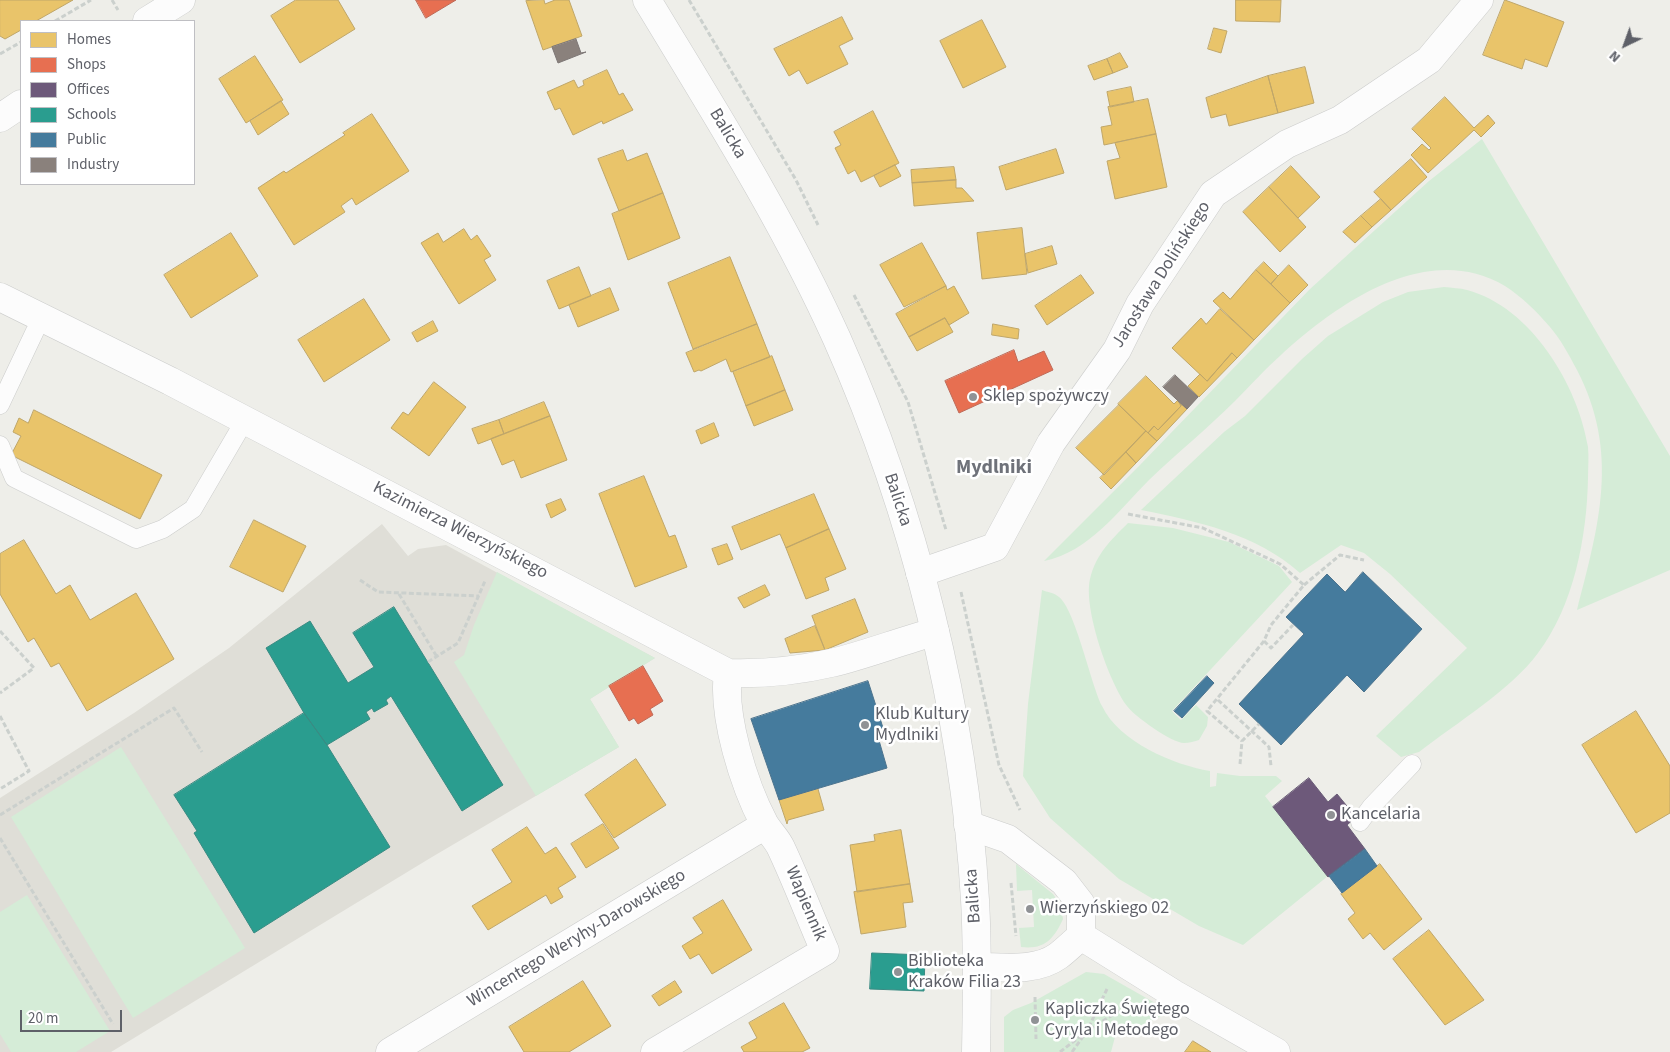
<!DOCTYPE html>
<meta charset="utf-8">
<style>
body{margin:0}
#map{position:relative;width:1670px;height:1052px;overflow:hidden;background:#eeeee9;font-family:"Source Sans 3",sans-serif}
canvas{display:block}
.legend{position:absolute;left:20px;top:20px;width:175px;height:165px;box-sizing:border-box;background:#fff;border:1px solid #bfbfc3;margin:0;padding:6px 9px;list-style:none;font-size:15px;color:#5e6068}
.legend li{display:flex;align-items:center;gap:10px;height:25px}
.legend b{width:25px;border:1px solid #bfbfc3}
.north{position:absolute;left:1600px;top:20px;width:50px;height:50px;-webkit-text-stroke:4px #fff;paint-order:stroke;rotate:222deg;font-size:14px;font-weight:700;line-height:20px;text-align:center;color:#5e6068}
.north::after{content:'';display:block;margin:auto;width:18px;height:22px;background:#5e6068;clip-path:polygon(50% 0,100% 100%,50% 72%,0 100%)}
.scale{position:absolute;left:20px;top:1010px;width:102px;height:22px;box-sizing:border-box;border:2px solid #5e6068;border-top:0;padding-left:6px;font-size:15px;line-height:18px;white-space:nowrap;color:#5e6068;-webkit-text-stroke:4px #fff;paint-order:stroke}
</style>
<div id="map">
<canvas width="1670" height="1052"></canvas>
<ul class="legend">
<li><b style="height:14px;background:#e9c46a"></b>Homes</li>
<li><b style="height:14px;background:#e76f51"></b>Shops</li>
<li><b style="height:14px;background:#6d597a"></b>Offices</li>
<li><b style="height:14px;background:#2a9d8f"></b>Schools</li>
<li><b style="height:14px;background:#457b9d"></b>Public</li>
<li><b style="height:14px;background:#8a817c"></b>Industry</li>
</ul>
<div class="north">N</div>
<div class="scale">20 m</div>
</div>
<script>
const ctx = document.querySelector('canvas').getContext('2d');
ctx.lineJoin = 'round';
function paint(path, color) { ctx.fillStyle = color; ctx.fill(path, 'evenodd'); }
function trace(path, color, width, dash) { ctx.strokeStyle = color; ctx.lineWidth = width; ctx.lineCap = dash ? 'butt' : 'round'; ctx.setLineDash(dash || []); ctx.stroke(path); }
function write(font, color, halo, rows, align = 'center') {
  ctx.font = font + ' "Source Sans 3",sans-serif'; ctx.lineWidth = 5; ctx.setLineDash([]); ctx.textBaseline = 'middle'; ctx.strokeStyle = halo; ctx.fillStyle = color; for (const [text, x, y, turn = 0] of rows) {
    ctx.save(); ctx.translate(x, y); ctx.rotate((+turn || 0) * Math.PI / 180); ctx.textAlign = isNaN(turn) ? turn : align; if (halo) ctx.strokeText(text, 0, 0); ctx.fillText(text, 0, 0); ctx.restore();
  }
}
const education = new Path2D(`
 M382,524L408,556L418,549L446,545L655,658L590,699L619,747L432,857L111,1052H0V798L134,713L229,648Z`);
const green = new Path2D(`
 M1482,139L1670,456V570L1577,610C1599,525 1620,453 1577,370C1569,355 1561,340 1550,327C1537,312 1522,297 1505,286C1427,240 1338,303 1281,355C1265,369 1250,386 1235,401C1207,429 1177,453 1149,480C1118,511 1089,552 1044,561L1139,466L1310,289L1429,181Z
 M1444,287C1452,288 1460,288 1467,290C1531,307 1578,385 1588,447C1589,457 1588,468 1588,478C1587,536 1574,606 1538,653C1512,689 1455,724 1419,752L1401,757L1376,736L1467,648L1390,574L1364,553L1341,545L1300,573C1257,534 1196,521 1141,510L1224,432L1245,416L1302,359L1328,336L1383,302L1408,292Z
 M1128,523L1173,528L1229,542L1279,566L1292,582L1172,711L1181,720L1196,705L1208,717L1207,726L1199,740C1195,741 1189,743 1184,743C1172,743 1134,716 1127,706C1109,682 1083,608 1090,579C1096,554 1111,540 1128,523Z
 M497,572L655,658L590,699L619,747L536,796L454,662L464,655L474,625Z
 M1042,590C1047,592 1055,593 1059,597C1075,609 1091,684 1102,706C1119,742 1174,765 1210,771V787L1216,786L1217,773L1240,776H1276L1282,781L1265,796L1328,876L1243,945L1199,926L1119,879L1050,818L1023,776L1028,704Z
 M121,747L245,948L133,1018L11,817Z
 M1016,864L1053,894L1060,904L1063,919C1054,939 1044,950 1021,947L1019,928L1034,927L1032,890L1017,891Z
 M27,895L110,1031L76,1052H11L0,1034V912Z
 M1086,972L1104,974L1171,1012L1115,1037L1111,1052H1004V1017L1013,1010L1031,1003Z`);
const homes = new Path2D(`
 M0,0H73L36,21H21V30L5,39L0,36Z
 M296,0H338L355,29L300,63L271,16Z
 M544,0L545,4L555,0H569L582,36L543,50L526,1Z
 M1236,0H1281L1280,22L1236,21Z
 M1505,0L1564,22L1547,67L1525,59L1522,69L1483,55Z
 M842,17L853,39L839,46L848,64L807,84L799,70L789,76L774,49Z
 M982,20L1006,67L963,88L940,41Z
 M1214,28L1227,31L1221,53L1208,49Z
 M1120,53L1128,67L1113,73L1107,59Z
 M255,56L283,100L246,123L219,79Z
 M1107,59L1113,73L1094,80L1088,66Z
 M1305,67L1314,103L1278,113L1268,76Z
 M607,70L619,95L623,93L633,110L603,124L602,121L573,135L560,108L555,110L547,92L574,80L578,88L584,85L583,81Z
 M1268,76L1278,113L1229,126L1226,114L1211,118L1206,98Z
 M1131,87L1134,102L1110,107L1107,92Z
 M1445,97L1474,128L1488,115L1495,123L1481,137L1474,130L1428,173L1411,155L1422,144L1429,150L1431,148L1412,129Z
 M1148,99L1156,134L1104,145L1101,127L1112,125L1108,107Z
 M281,101L289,114L258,135L250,121Z
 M873,111L899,163L861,182L855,170L848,174L835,148L841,145L834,132Z
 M372,114L409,171L356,205L352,198L341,206L345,212L294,245L258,188L284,171L286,173L345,135L343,133Z
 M1156,134L1167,187L1115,199L1107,161L1120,158L1115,143Z
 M1056,149L1064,173L1006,190L999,167Z
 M623,150L627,161L647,153L663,193L619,211L598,159Z
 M1411,159L1427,177L1391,210L1374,192Z
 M895,165L901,176L880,187L874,176Z
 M1291,166L1320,197L1298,218L1269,187Z
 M954,167L956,180L912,183L911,170Z
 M956,180V188H962L974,201L914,206L912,183Z
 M1269,187L1306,227L1280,252L1243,212Z
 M663,193L680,238L628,260L612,214Z
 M1381,199L1391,210L1372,227L1361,216Z
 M1361,216L1372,227L1355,243L1343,232Z
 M1022,228L1027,274L982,279L977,233Z
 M464,229L471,240L477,235L491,256L484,260L496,280L459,304L421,243L438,233L443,242Z
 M231,233L258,276L191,318L164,275Z
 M922,243L946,286L904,307L880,265Z
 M1052,246L1057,264L1028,273L1025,254Z
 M730,257L757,324L693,349L668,283Z
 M1264,262L1278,276L1271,284L1256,270Z
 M1289,265L1308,285L1290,303L1271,284Z
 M579,267L591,296L559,309L547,281Z
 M1256,270L1290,303L1254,340L1213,301L1223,292L1230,299Z
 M1081,275L1094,293L1047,325L1035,306Z
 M946,286L947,290L954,286L969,313L949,325L945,318L909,337L896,314Z
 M610,288L619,310L578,327L569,305Z
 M364,299L390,340L324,382L298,340Z
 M1220,309L1254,340L1237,358L1232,353L1207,381L1172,348L1201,318L1206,324Z
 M945,318L953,332L917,351L909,337Z
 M433,321L438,331L417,342L412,333Z
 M757,324L770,357L731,372L726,359L701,371L699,370L694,372L686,353Z
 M993,324L1019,329L1018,339L992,335Z
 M1232,353L1237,358L1199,397L1188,386L1200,374L1207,381Z
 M772,356L785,390L746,406L733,372Z
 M1146,376L1174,404L1178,400L1181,406L1158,430L1154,426L1148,433L1118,404Z
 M434,382L466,407L429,456L391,428L403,412L408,415Z
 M785,390L793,410L754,426L746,406Z
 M1178,401L1187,409L1157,441L1148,433L1154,426L1158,430L1181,406Z
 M544,402L550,416L504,434L499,420Z
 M1119,405L1146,431L1104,475L1076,448Z
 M34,410L162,475L140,519L11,455L21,436L13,432L19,418L28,423Z
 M550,416L567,460L521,478L514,460L502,465L491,439Z
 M499,420L504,434L478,444L472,429Z
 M714,423L719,436L701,444L696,431Z
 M1146,431L1157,441L1136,463L1126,452Z
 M1126,452L1136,463L1111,489L1100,478Z
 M644,476L669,537L675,535L687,567L635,587L599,494Z
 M814,494L829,529L786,548L780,534L741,550L732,527Z
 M561,499L566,510L551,518L546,505Z
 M254,520L306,546L283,592L230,567Z
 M829,529L846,569L825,578L829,590L806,599L786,548Z
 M24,540L56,594L70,585L90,620L136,593L174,659L87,711L59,663L51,667L34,638L28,642L0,594V554Z
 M727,544L733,559L718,565L712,549Z
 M765,585L770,595L744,608L738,598Z
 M855,599L868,632L825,650L812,616Z
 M815,626L825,650L790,653L785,639Z
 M1636,711L1670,766V813L1636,833L1582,745Z
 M636,759L666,805L614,838L585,795Z
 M818,789L824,810L788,820L787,824L779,800Z
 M603,824L619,848L586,868L571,844Z
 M527,827L545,854L556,847L576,877L558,888L563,897L551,904L546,895L488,930L472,906L512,882L492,850Z
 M901,830L910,884L857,892L850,845L875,841L874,835Z
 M1380,864L1422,919L1384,950L1370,933L1363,939L1348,919L1355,913L1341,894Z
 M910,884L913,902L903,903L906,927L861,934L854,892Z
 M723,900L752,950L712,974L699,954L690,959L682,946L703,933L693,918Z
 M1429,930L1484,1000L1445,1025L1393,959Z
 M583,981L611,1026L569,1052H524L509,1027Z
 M675,981L682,992L659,1006L652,996Z
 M784,1003L810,1048L802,1052H744L741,1047L757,1038L749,1023Z
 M1193,1041L1211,1052H1185Z`);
const shops = new Path2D(`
 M416,0H456L426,18Z
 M1014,350L1018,362L1044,351L1053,370L959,413L945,381Z
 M643,666L663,701L650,709L653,715L638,724L634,718L629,721L609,686Z`);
const offices = new Path2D(`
 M1309,778L1328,802L1337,794L1356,817L1347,825L1365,849L1328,877L1273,807Z`);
const schools = new Path2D(`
 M394,607L503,785L462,811L391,696L386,700L388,704L374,712L372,708L366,712L370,719L327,745L304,713L266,648L310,621L348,683L374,667L353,633Z
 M304,713L327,745L390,847L254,933L194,833L197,831L174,795Z
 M872,953L925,955L924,991L870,989Z`);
const public = new Path2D(`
 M1363,572L1422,629L1364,692L1347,675L1281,745L1239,704L1304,634L1286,617L1327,574L1345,592Z
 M1207,676L1214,683L1182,718L1174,711Z
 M868,681L885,734L878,737L887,768L779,800L751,719Z
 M1365,849L1377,866L1342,893L1329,876Z`);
const industry = new Path2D(`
 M576,39L581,53L586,52L558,63L552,47Z
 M1175,375L1198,397L1187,409L1163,387Z`);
const path = new Path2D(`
 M112,0L118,10
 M689,0L796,180L818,225
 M55,21L91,0
 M0,54L21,42
 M854,295L908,402L946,530
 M1128,514L1203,528L1280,564L1304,585L1271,625L1264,641L1207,711L1242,741
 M360,580L378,592L479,596
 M1304,585L1340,555L1364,560
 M961,592L999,765L1020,810
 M399,594L437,657
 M0,631L34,668L0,693
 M1264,641L1271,648L1293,625
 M428,662L458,643L485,581
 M1218,700L1269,747L1271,766
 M0,716L29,771L0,789
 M1240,764L1242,741L1259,724
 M0,815L174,708L202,752
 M0,838L113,1024
 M1011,883L1016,936
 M1035,997L1036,1039
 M1060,1052L1087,1031L1130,1004
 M1072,1052L1087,1031L1107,989`);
const service = new Path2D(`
 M0,405L35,331
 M0,445L14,478L136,539L163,529L193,509L245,420
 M1360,822L1371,807L1412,764`);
const minor = new Path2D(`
 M147,21L181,0
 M0,118L21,104
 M0,297L170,381L728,673C763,674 797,671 831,663C866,655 900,641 935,632
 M920,573L995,547L1051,443L1117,350L1140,304L1213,194L1287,144L1340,120L1429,60L1479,0
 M968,825L1008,839L1064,882L1081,904V936C1074,942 1066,950 1058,956C1036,972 1003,967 977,967
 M1081,936L1174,994L1276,1052
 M390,1052L765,825
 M655,1052L825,951C810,917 797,882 781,848C777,839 769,832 764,823C744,785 722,716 728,673`);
const tertiary = new Path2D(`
 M647,0C714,111 784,221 837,339C914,512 964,711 975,900C978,951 977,1001 976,1052`);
const markers = [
 [973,397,5,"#909295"],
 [865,725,5,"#909295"],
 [1331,815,5,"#909295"],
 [1030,909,5,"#909295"],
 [898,972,5,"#909295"],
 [1035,1020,5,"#909295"]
];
const streetNames = [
 ["Balicka",727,134,59],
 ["Jarosława Dolińskiego",1162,275,-58],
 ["Balicka",897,500,72],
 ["Kazimierza Wierzyńskiego",460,531,27],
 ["Balicka",974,896,-94],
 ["Wapiennik",805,904,67],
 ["Wincentego Weryhy-Darowskiego",577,939,-31]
];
const poiNames = [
 ["Sklep spożywczy",983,397],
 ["Klub Kultury",875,715],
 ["Mydlniki",875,736],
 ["Kancelaria",1341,815],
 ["Wierzyńskiego 02",1040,909],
 ["Biblioteka",908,962],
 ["Kraków Filia 23",908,983],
 ["Kapliczka Świętego",1045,1010],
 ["Cyryla i Metodego",1045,1031]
];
const quarterNames = [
 ["Mydlniki",994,469]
];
paint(education, '#dfded7');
paint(green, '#d5ecd7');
paint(homes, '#e9c46a');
trace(homes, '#bfa669', 1);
paint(shops, '#e76f51');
trace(shops, '#be6a58', 1);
paint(offices, '#6d597a');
trace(offices, '#685b75', 1);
paint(schools, '#2a9d8f');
trace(schools, '#3a8b83', 1);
paint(public, '#457b9d');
trace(public, '#4c738d', 1);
paint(industry, '#8a817c');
trace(industry, '#7d7776', 1);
trace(service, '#cbcccb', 19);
trace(minor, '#cbcccb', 29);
trace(tertiary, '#cbcccb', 29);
trace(path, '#cbd0cd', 3, [5, 2.5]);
trace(service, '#fcfcfc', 18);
trace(minor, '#fcfcfc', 28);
trace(tertiary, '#fcfcfc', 28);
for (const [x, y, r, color] of markers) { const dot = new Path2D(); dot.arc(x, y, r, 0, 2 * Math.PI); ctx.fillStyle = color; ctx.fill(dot); trace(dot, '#fff', 2); }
write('18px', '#5e6068', '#fff', streetNames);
write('18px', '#5e6068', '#fff', poiNames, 'left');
write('bold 20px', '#6f727a', '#fff', quarterNames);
</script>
